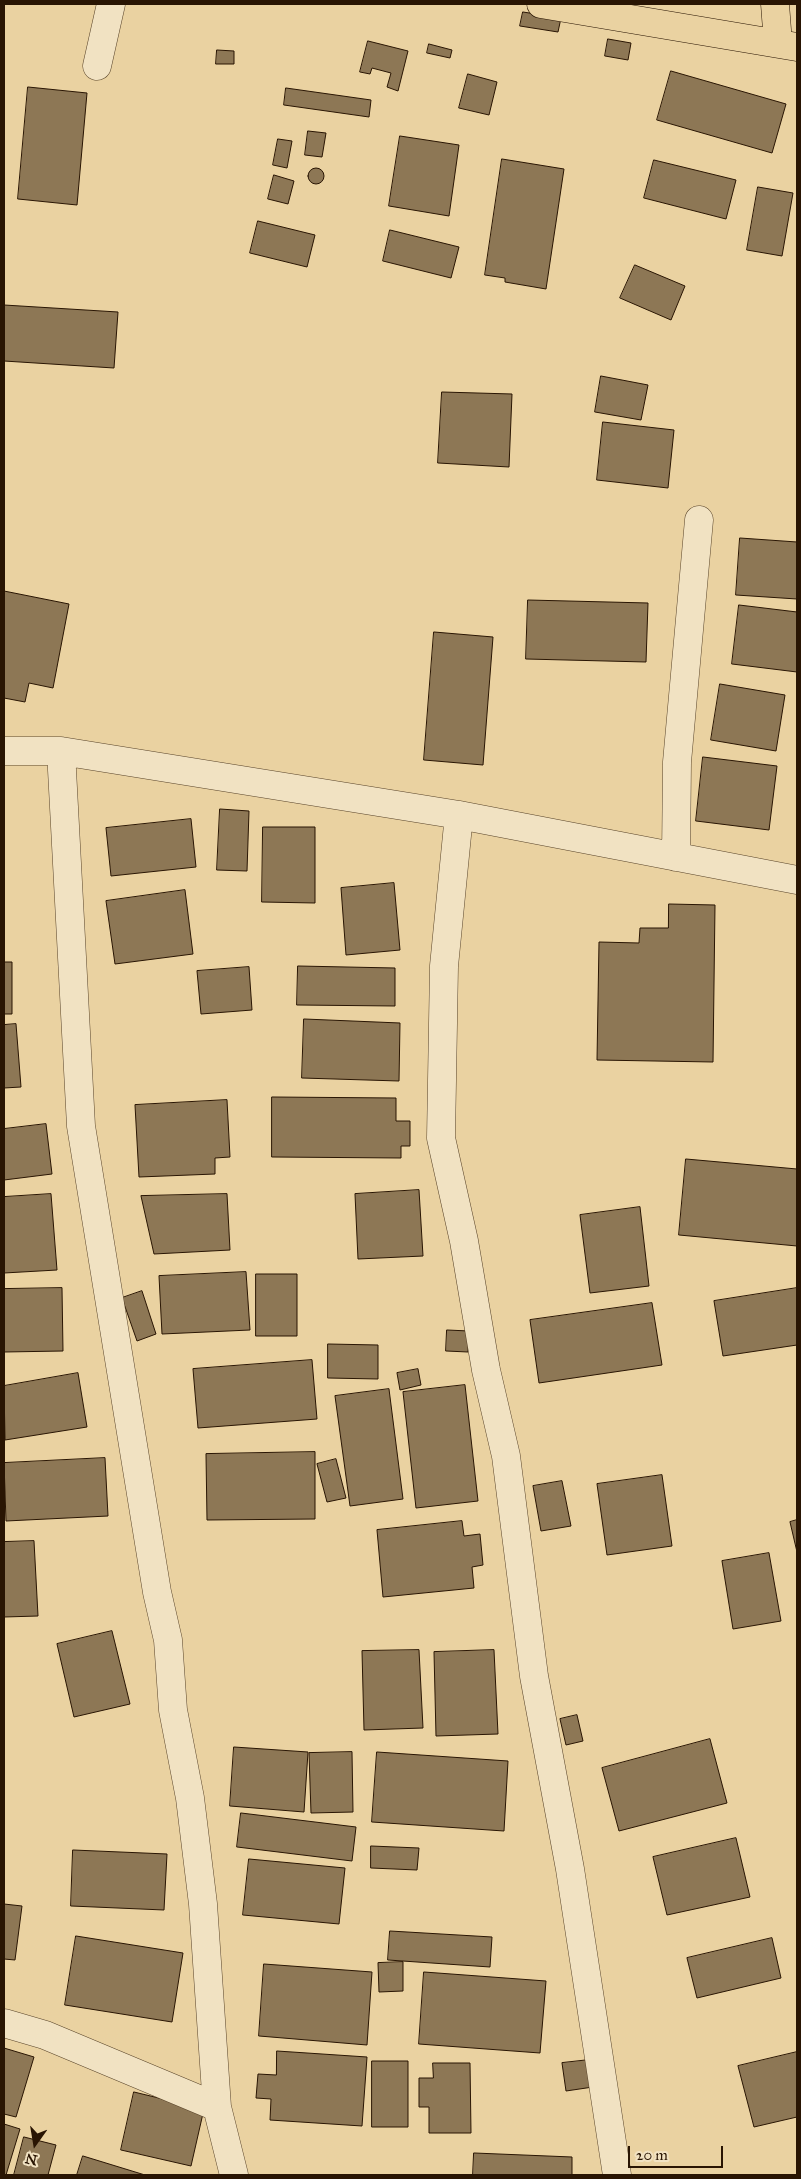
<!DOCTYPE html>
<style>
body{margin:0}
#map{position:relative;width:801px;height:2179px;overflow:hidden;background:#ead2a1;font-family:"IM FELL Great Primer",serif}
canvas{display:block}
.frame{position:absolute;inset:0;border:5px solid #291503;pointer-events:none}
.north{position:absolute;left:10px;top:2119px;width:50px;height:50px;-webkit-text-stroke:4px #f1e2c2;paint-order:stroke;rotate:193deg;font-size:14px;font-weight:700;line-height:20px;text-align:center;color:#291503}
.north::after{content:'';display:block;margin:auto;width:18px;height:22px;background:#291503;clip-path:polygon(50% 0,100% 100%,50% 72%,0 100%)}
.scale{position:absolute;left:628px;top:2146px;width:95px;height:22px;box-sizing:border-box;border:2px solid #291503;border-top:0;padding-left:6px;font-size:15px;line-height:18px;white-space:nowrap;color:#291503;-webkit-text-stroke:4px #f1e2c2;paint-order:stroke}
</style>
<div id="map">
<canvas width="801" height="2179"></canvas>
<div class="frame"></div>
<div class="north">N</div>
<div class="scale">20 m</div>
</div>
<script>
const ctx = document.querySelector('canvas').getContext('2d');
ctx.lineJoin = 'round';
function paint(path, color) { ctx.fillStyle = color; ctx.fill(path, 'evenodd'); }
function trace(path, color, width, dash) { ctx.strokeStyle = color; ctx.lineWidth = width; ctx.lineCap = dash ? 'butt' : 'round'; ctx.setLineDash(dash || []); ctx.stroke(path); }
const building = new Path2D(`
 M523,12L561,18L558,32L520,26Z
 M608,39L631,43L628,60L605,56Z
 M368,41L408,51L398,91L387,87L391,73L372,68L370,74L360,72Z
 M429,44L452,50L450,58L427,53Z
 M217,50L234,51V64H216Z
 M671,71L786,104L772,153L657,120Z
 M468,74L497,82L489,115L459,108Z
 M28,87L87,93L77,205L18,199Z
 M286,88L371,100L369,117L284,105Z
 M308,131L326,133L322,157L305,155Z
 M400,136L459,145L449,216L389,206Z
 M278,139L292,141L287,168L273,165Z
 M502,159L564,169L546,289L505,282V278L485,275Z
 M654,160L736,180L726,219L644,198Z
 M308 176a8 8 0 1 1 16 0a8 8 0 1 1-16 0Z
 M274,175L294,181L288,204L268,199Z
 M758,187L793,193L782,256L747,250Z
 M258,221L315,235L307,267L250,253Z
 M390,230L459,247L451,278L383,261Z
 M635,265L685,286L671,320L620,298Z
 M4,305L118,312L114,368L4,361Z
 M601,376L648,385L641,420L595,412Z
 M442,392L512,394L509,467L438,463Z
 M603,422L674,430L668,488L597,480Z
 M740,538L797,542V599L736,595Z
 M4,591L69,604L53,688L29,683L25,702L4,698Z
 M528,600L648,603L646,662L526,659Z
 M739,605L797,612V672L732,664Z
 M434,632L493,637L483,765L424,760Z
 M720,684L785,695L776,751L711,740Z
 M703,757L777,766L769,830L696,821Z
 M220,809L249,811L247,871L217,870Z
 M191,819L196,867L111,876L106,828Z
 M263,827H315V903L262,902Z
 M394,883L400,950L346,955L341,888Z
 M185,890L193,954L115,964L106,901Z
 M669,904L715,905L713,1062L597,1060L599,942L639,943L640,928H668Z
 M4,962H12V1014H4Z
 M298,966L395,968V1006L297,1005Z
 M249,967L252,1010L201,1014L197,971Z
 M304,1019L400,1023L399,1081L302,1078Z
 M16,1024L21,1087L4,1088V1025Z
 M272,1097L396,1098V1121H410V1146H401V1158L272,1157Z
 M227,1100L230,1157L215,1158V1174L139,1177L135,1105Z
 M46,1124L52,1174L4,1180V1129Z
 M686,1159L797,1169V1246L679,1235Z
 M419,1190L423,1256L358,1259L355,1194Z
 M51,1194L57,1270L4,1273V1197Z
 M227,1194L230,1250L154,1254L141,1196Z
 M640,1207L649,1286L590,1293L580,1215Z
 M246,1272L250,1330L162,1334L159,1276Z
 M256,1274H297V1336H256Z
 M62,1288L63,1351L4,1352V1289Z
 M797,1288V1345L723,1356L714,1301Z
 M142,1291L156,1334L137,1341L122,1298Z
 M652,1303L662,1365L539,1383L530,1320Z
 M447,1330L469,1331L468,1352L446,1351Z
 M328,1344L378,1345V1379L328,1378Z
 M312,1360L317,1419L198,1428L193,1369Z
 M418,1369L421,1385L400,1390L397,1373Z
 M78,1373L87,1427L5,1440L4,1386Z
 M465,1385L478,1501L416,1508L403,1392Z
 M389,1389L403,1499L350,1506L335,1396Z
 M315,1452V1519L207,1520L206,1454Z
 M105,1458L108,1516L6,1521L4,1463Z
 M336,1459L346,1498L327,1502L317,1464Z
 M662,1475L672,1546L607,1555L597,1484Z
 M562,1481L571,1526L541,1531L533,1486Z
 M797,1520V1552L790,1522Z
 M462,1521L464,1536L480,1534L483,1565L472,1567L474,1588L383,1597L377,1530Z
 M34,1541L38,1616L4,1617V1542Z
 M769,1553L781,1621L733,1629L722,1561Z
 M112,1631L130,1704L74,1717L57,1644Z
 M419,1650L423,1728L364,1730L362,1651Z
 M494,1650L498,1734L436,1736L434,1652Z
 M577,1715L583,1741L566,1745L560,1719Z
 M710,1739L727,1803L619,1831L602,1768Z
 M234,1747L308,1752L304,1812L230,1806Z
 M352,1752L353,1812L311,1813L309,1753Z
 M377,1752L508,1761L504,1831L372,1822Z
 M241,1813L356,1827L352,1861L237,1847Z
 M736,1838L750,1897L667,1915L653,1857Z
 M371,1846L419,1848L417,1870L371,1868Z
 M73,1850L167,1854L164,1910L71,1906Z
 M249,1859L345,1868L339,1924L243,1915Z
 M4,1904L22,1906L15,1960L4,1959Z
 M390,1931L492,1937L490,1967L388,1960Z
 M76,1936L183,1953L172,2022L65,2005Z
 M772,1938L781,1978L697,1998L687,1958Z
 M403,1962V1991L379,1992L378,1963Z
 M264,1964L372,1972L367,2045L259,2036Z
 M424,1972L546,1981L540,2053L419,2044Z
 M4,2048L34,2057L16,2117L4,2114Z
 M277,2051L367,2057L362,2126L270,2120L271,2099L256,2098L258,2074L276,2075Z
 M797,2052V2117L754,2127L738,2066Z
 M589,2060L593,2087L566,2091L562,2063Z
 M372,2061H408V2127H372Z
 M433,2063H470L471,2133H429V2107H419V2078H433Z
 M134,2092L204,2109L191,2166L121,2150Z
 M4,2124L20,2129L6,2175H4Z
 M24,2137L56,2145L48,2175H14Z
 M474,2153L572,2157V2175H473Z
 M83,2156L145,2175H77Z`);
const street = new Path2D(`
 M97,66L111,4
 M4,751H61L459,815L797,880
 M61,751L81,1126L157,1592L168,1640L173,1710L190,1798L203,1904L217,2107L234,2175
 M459,815L444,966L441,1138L464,1241L486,1370L506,1456L534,1676L570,1869L617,2175
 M676,857L677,762L699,520
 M4,2023L45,2035L217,2107`);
const highway = new Path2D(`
 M541,4L797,47
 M775,4L778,43`);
paint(building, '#8d7755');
trace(building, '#291503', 1);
trace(street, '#59442a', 29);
trace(highway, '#291503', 29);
trace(street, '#f1e2c2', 28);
trace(highway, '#ead2a1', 28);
</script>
